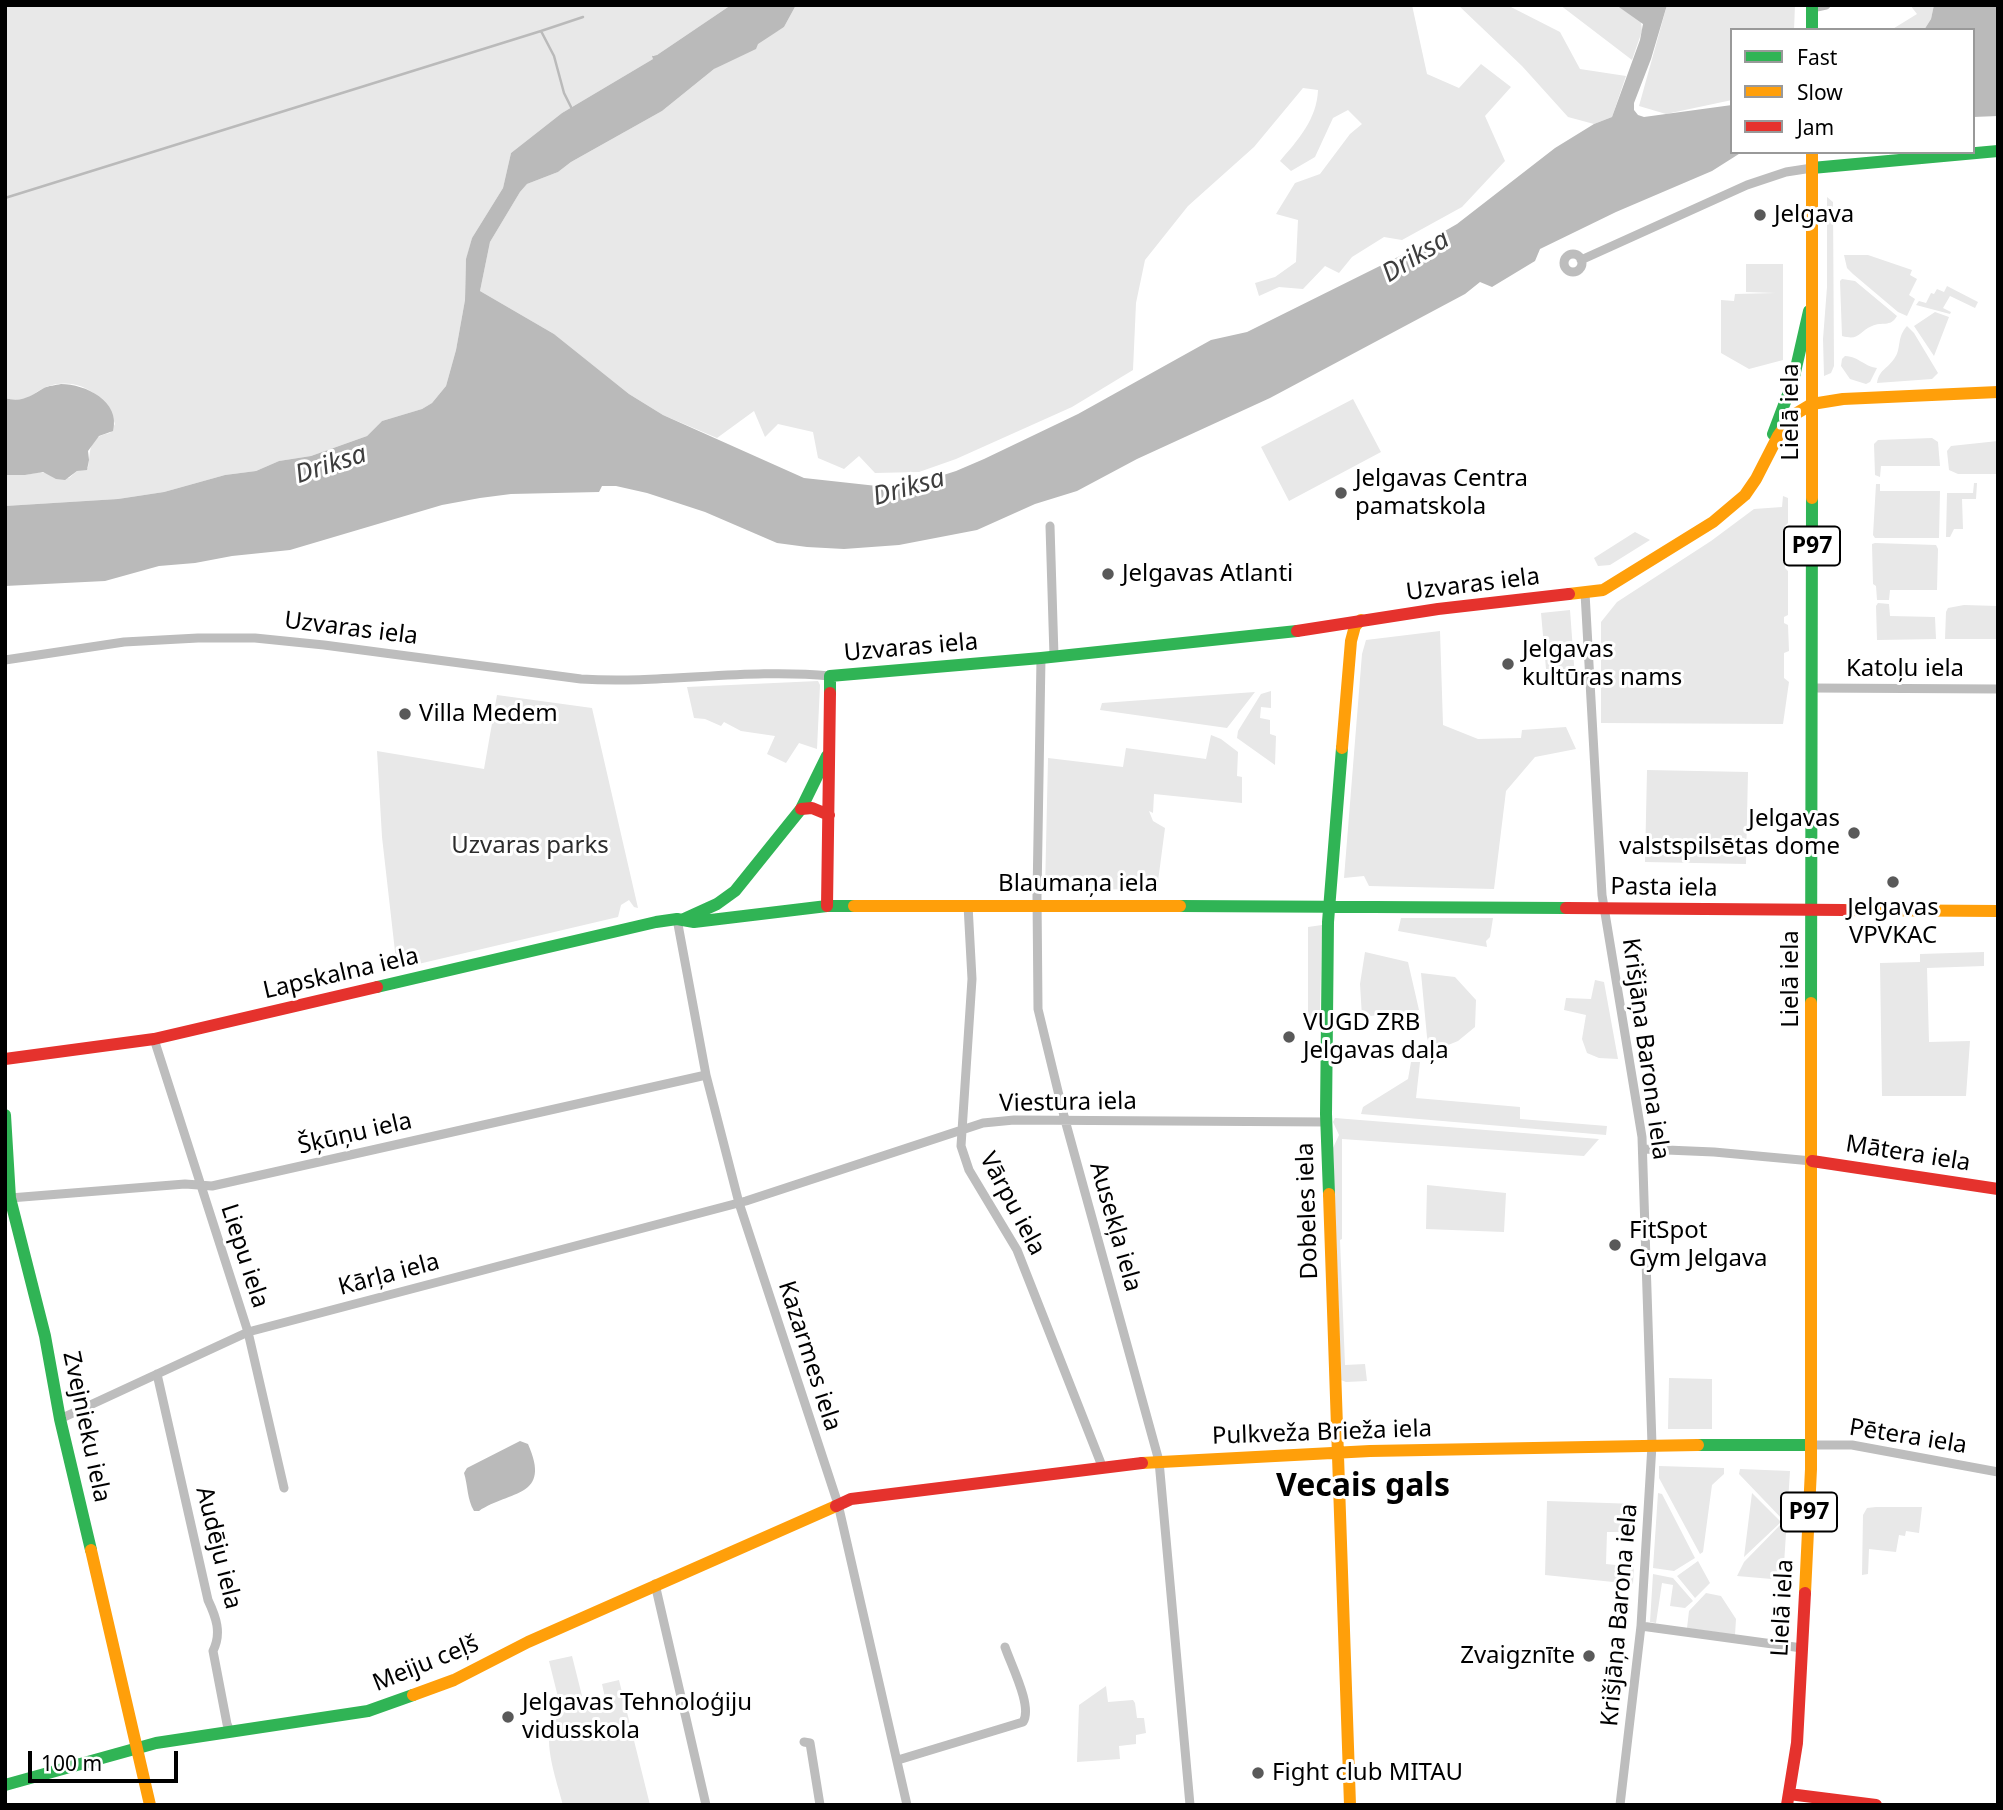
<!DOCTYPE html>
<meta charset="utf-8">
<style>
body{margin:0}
#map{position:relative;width:2003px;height:1810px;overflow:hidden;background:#fff;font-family:"Noto Sans",sans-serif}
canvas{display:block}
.frame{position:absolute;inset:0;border:7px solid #000;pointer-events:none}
.legend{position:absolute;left:1730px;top:28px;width:245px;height:126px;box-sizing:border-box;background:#fff;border:2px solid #999;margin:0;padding:9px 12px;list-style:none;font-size:21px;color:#000}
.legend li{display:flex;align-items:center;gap:14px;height:35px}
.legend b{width:35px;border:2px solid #999}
.scale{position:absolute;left:28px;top:1751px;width:150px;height:32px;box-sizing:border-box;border:4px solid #000;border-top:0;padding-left:9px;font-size:21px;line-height:24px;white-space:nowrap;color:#000;-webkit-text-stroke:5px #fff;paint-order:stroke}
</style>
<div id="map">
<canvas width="2003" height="1810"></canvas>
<div class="frame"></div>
<ul class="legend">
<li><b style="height:9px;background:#30b455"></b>Fast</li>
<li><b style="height:9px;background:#ff9f0a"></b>Slow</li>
<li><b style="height:9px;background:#e5322d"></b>Jam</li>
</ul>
<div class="scale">100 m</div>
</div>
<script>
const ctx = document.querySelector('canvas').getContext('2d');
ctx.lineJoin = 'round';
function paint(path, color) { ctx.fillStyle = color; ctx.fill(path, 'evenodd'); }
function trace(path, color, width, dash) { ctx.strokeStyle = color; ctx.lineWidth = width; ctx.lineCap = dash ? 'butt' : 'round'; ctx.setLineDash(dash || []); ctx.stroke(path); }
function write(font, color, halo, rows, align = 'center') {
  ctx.font = font + ' "Noto Sans",sans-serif'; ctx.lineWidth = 6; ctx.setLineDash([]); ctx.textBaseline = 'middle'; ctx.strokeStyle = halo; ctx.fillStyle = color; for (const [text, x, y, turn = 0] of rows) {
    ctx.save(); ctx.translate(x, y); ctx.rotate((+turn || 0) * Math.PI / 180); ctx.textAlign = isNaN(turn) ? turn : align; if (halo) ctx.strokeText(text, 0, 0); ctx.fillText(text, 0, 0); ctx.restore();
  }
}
const green = new Path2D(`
 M5,5H731L657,55H653V59L562,113L511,153L503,188L472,238L466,260L465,300L456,350L446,386L432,403L422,409L382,421L367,436L311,456L279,461L256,471L225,475L164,492L118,499L5,506V475H25L40,472L69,478L77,471L88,468C91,451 87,437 110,433L115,424C107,395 77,375 46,387C30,394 28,404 5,398Z
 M796,5H1412L1427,74L1459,88L1481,64L1511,87L1485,116L1505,161L1462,207L1402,240L1384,237L1352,257L1339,273L1325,266L1303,289L1279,287L1259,296L1255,283L1275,277L1296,262L1298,220L1276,214L1295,183L1320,174L1350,134L1362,124L1348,110L1333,118L1315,157L1291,171L1280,161C1298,140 1317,119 1318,90L1303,88L1254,147L1188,206L1145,260L1136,303L1133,370L1072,407L956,459L919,472L875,473L859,456L844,469L818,458L813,432L778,424L765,437L754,411L717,438L663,415L629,394L554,334L480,291L490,242L520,192L527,184L558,172L571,162L662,111L714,69L784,27Z
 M1458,5H1507L1560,32L1580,69L1626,76L1612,117L1594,124L1568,117L1522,66Z
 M1560,5H1616L1641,21L1642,31L1632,60Z
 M1667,5H1795L1794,30H1732V100L1666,114L1639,106Z
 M1910,5H1934L1931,19L1924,30H1891L1917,14Z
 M1827,197L1833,202L1834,366L1831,373L1824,376L1823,339L1827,287Z
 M1844,255H1868L1912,270L1910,275L1917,279L1909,295L1915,299L1907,316L1898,312L1853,274L1847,268Z
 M1746,264H1783V360L1749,369L1721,353V300L1734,301L1735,294L1776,293L1746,292Z
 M1842,279L1855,281L1897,316C1890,328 1882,321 1872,326C1858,332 1860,341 1842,336L1840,281Z
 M1947,286L1978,302L1975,308L1950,296L1943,308L1951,312L1950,314L1916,305L1919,301L1926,303L1931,293L1934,294L1937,289L1944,292Z
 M1935,312L1949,317L1934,356L1914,326Z
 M1907,326L1914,333L1938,373L1932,379L1877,383C1879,370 1887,369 1894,359C1902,349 1896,338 1907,326Z
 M1845,356C1860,357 1863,366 1877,368L1870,382L1866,384L1850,379L1841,366L1842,359Z
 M1353,399L1381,452L1289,501L1261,447Z
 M1932,438L1938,442L1940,466H1881L1880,477L1875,475L1874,444L1878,440Z
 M1998,441V474H1958L1949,470L1947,451L1951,446Z
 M1974,483H1977L1976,499H1962L1963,529H1954L1950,537H1946L1947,493H1973Z
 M1876,484H1880V491H1940L1939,538H1875L1873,535Z
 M1783,496L1788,498V523L1785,526V532L1788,534L1789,559L1785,562V568L1788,571V615L1784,617V623L1788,625L1789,651L1784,653V678L1789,682L1783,724L1601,723V622L1617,602L1711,541L1754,509L1782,507Z
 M1635,532L1650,540L1610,565L1598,566L1594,558Z
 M1875,543L1936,545L1938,549L1937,590H1890L1889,600H1877L1876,586L1873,584L1872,544Z
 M1878,603L1889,604L1890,616L1935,617L1936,639L1877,640L1876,606Z
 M1964,605L1998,606V639H1945L1946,612L1948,608Z
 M1570,610L1575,678L1547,680L1541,613Z
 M1440,631L1443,725L1478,739L1521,738L1522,730L1566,727L1576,749L1535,757L1506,791L1494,889L1369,886L1364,876L1344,878L1362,654L1366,640Z
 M818,681L820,685L817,749L799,743L786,763L767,754L775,736L741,731L724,722L721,726L705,719L694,718L687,687Z
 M1271,691V708L1261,707L1260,718L1270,720V734L1276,736L1275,765L1237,738L1238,731L1261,694Z
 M1255,692L1227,728L1100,710L1102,703Z
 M497,695L592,708L638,908L634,907L629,900L621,905L618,917L397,969L382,837L377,751L484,769Z
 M1211,735L1221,739L1238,752L1237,776L1242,777V803L1154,794L1153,813L1149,811L1153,821L1165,828L1157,889L1045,890L1048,758L1123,767L1126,748L1206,759Z
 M1647,770L1748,772L1746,864L1645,862Z
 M1401,918H1493L1490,937L1486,941L1487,947L1398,931Z
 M1322,925L1320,1018H1308V927Z
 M1365,952L1408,962L1419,1010L1362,1017L1360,984Z
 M1984,952V966L1927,968L1929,1042L1970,1041L1966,1096H1882L1880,963L1920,962V954Z
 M1421,973L1455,977L1476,1000L1475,1027L1458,1041L1431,1052L1427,1037Z
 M1595,980L1604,982L1618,1059L1599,1058L1587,1053L1582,1039L1586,1015L1564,1010L1566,998L1591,999Z
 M1411,1062H1420L1416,1098L1520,1107V1119L1607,1126L1606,1135L1361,1114L1363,1107L1408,1079Z
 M1335,1118L1360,1120L1599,1139L1584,1156L1342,1139V1239L1340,1240L1345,1365L1365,1364L1367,1381L1346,1382L1341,1380L1333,1148L1339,1135L1333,1122Z
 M1427,1185L1506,1193L1504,1232L1426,1229Z
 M1669,1378L1712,1379V1429H1668Z
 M1659,1466L1724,1468V1474L1712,1485L1703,1552L1700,1554L1659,1478Z
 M1740,1469L1790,1471L1783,1580L1737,1576L1744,1562L1784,1521L1739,1474Z
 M1658,1493L1662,1494L1695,1558L1674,1571L1653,1568Z
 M1752,1493L1781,1522L1744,1557Z
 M1547,1501L1637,1504L1635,1532H1607L1606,1564L1634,1567L1633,1584L1545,1575Z
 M1876,1507H1922L1919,1533L1906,1531L1905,1536L1899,1535L1896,1552L1869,1549L1868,1574L1862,1575L1863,1515L1867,1508Z
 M1698,1561L1710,1583L1695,1598L1677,1576Z
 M1653,1574L1673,1578L1693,1601L1685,1608L1670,1606L1673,1585L1662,1583L1656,1623L1650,1622Z
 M1706,1593L1721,1596L1736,1619L1735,1635L1687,1628L1689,1611Z
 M572,1656L582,1696L559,1701L549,1661Z
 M619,1680L650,1805H563C556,1776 532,1719 570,1703C583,1697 596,1700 607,1707L602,1684Z
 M1106,1686L1108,1702L1133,1700L1135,1703L1137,1718H1144L1146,1733L1136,1735V1744L1119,1746L1120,1759L1077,1762L1079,1705Z`);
const water = new Path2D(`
 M731,5H796L784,27L758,44L756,49L714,69L662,111L571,162L558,172L527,184L520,192L490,242L480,291L554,334L629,394L663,415L804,478L877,486L905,483L928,480L956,471L984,459L1078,414L1211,340L1247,332L1410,251L1457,224L1555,148L1594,124L1612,117L1640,40L1643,24L1616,5H1667L1651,59L1634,103V110L1638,115L1644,117L1732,105V152H1742L1712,171L1616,212L1540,249L1535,261L1492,287L1480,282L1465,294L1270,398L1137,459L1077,491L1035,504L977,530L899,545L844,549L807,547L777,543L705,512L647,493L616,486H602L599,492L511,494L480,498L442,505L290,550L232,556L195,563L159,566L105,581L5,586V506L118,499L164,492L225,475L256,471L279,461L311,456L367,436L382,421L422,409L432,403L446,386L456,350L465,300L466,259L472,238L503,188L511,153L562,113L653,59L652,56L657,55Z
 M1934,5H1998V116L1973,117V30H1924L1931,19Z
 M61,384C85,384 121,401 113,431L99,436L88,451L89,460L87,470L77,471L65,480L56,479L43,472L25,475H5V398C22,403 30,396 44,388C48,386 56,385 61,384Z
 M520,1441L528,1444C552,1498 510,1490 479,1511H474C467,1499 468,1486 464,1473L467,1468Z`);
const stream = new Path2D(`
 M541,31L583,17
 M5,198L541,31L554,56L564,93L571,107`);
const street = new Path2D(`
 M1812,8L1826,5
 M1564 263a9 9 0 1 1 18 0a9 9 0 1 1-18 0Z
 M1581,260L1747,185L1786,172L1812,168
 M1050,526L1054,656
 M1585,593L1602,895L1642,1137L1652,1445L1641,1626L1620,1805
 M1041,658L1037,896L1038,1009L1065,1120L1159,1461L1190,1805
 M5,660L124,642L198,638H255L324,645L581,679C664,684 748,668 830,676
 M1812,688L1998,689
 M968,905L972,979L961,1146L969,1170L1017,1250L1102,1466
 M677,919L706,1075L739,1203L838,1504L907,1805
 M154,1039L248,1332L284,1488
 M1643,1149L1714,1152L1812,1161
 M10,1198L185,1184L212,1186L706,1075
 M157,1374L208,1600C216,1617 222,1633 213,1651L227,1724L230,1731
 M60,1419L248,1332L746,1201L983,1123L1014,1120L1326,1122
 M1811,1445H1852L1998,1472
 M655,1584L706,1805
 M1641,1626L1802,1648
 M804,1742L810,1743L820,1805
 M898,1760L1023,1722C1033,1707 1011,1665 1005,1647`);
const fast = new Path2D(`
 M1812,5V30
 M1812,168L1998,151
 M1773,434L1793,381L1809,311
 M830,693V676L1041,658L1297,631
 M1180,906L1566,908
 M684,919L717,904L735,891L801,809L827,756
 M377,987L656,922L677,919L694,922L827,906H854
 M1811,1003L1812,498
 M5,1115L10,1198L45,1336L60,1419L91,1550
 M1329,1194L1326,1114L1328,922L1342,748
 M1698,1445H1811
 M5,1785L156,1743L368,1711L413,1695`);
const slow = new Path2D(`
 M1812,498V152
 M1569,594L1603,590L1713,522L1745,495L1756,479L1778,436L1792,416L1812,404L1843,399L1998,392
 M1342,748L1351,641L1355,626L1361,620
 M854,906H1180
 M1844,910L1998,911
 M1329,1194L1350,1805
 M1142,1463L1370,1451L1698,1445
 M91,1550L150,1805
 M1805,1593L1811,1469V1003
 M413,1695L454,1680L528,1642L836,1506`);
const jam = new Path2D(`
 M1297,631L1438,609L1569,594
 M801,809L812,808L829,815
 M827,906L830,693
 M1566,908L1844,910
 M5,1059L154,1039L377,987
 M1812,1161L1998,1189
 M836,1506L851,1499L1142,1463
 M1789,1794L1876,1805
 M1787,1805L1797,1743L1805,1593`);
const markers = [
 [1760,215,7,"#595959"],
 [1341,493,7,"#595959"],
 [1108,574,7,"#595959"],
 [1508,664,7,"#595959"],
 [405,714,7,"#595959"],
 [1854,833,7,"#595959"],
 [1893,882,7,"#595959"],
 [1289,1037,7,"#595959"],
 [1615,1245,7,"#595959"],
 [1589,1656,7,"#595959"],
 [508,1717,7,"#595959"],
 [1258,1773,7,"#595959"]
];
const shields = [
 [1812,546,56],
 [1809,1512,56]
];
const shieldNames = [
 ["P97",1812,546],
 ["P97",1809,1512]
];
const poiNames = [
 ["Jelgava",1774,215],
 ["Jelgavas Centra",1355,479],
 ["pamatskola",1355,507],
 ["Jelgavas Atlanti",1122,574],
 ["Jelgavas",1522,650],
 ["kultūras nams",1522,678],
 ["Villa Medem",419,714],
 ["Jelgavas",1840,819,"right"],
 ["valstspilsētas dome",1840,847,"right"],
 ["Jelgavas",1893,908,"center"],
 ["VPVKAC",1893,936,"center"],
 ["VUGD ZRB",1303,1023],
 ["Jelgavas daļa",1303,1051],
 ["FitSpot",1629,1231],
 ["Gym Jelgava",1629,1259],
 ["Zvaigznīte",1575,1656,"right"],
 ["Jelgavas Tehnoloģiju",522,1703],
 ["vidusskola",522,1731],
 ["Fight club MITAU",1272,1773]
];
const streetNames = [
 ["Lielā iela",1791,412,-90],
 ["Uzvaras iela",1473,585,-7],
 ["Uzvaras iela",351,629,7],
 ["Uzvaras iela",911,648,-5],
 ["Katoļu iela",1905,669],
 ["Blaumaņa iela",1078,884],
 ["Pasta iela",1664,888,1],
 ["Lapskalna iela",341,974,-13],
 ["Lielā iela",1791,979,-90],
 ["Krišjāņa Barona iela",1645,1049,82],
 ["Viestura iela",1068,1103,-1],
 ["Šķūņu iela",355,1134,-13],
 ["Mātera iela",1908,1154,9],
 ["Vārpu iela",1012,1204,62],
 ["Dobeles iela",1308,1211,-92],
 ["Ausekļa iela",1115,1227,74],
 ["Liepu iela",244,1256,72],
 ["Kārļa iela",389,1275,-15],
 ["Kazarmes iela",809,1356,72],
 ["Zvejnieku iela",86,1427,78],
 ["Pulkveža Brieža iela",1322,1433,-2],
 ["Pētera iela",1908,1437,9],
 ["Audēju iela",218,1548,76],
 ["Lielā iela",1783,1608,-87],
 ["Krišjāņa Barona iela",1620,1615,-85],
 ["Meiju ceļš",426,1664,-22]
];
const parkNames = [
 ["Uzvaras parks",530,846]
];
const waterNames = [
 ["Driksa",1416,257,-32],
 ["Driksa",331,465,-18],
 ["Driksa",909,488,-16]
];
const districtNames = [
 ["Vecais gals",1363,1487]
];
paint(green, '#e8e8e8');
paint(water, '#bababa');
trace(stream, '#bababa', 2.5);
trace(street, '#bdbdbd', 9);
trace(fast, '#30b455', 12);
trace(slow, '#ff9f0a', 12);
trace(jam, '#e5322d', 12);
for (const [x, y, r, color] of markers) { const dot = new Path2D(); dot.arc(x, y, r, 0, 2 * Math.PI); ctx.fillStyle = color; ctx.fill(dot); trace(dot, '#fff', 2.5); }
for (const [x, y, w] of shields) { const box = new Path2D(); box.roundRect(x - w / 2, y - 19.5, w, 39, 5); ctx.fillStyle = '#fff'; ctx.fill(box); trace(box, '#000', 2); }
write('bold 23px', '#000', null, shieldNames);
write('24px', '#000', '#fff', poiNames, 'left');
write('24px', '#000', '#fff', streetNames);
write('24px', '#2c2c2c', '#fff', parkNames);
write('italic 26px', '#3d3d3d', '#fff', waterNames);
write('bold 32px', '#000', '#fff', districtNames);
</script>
